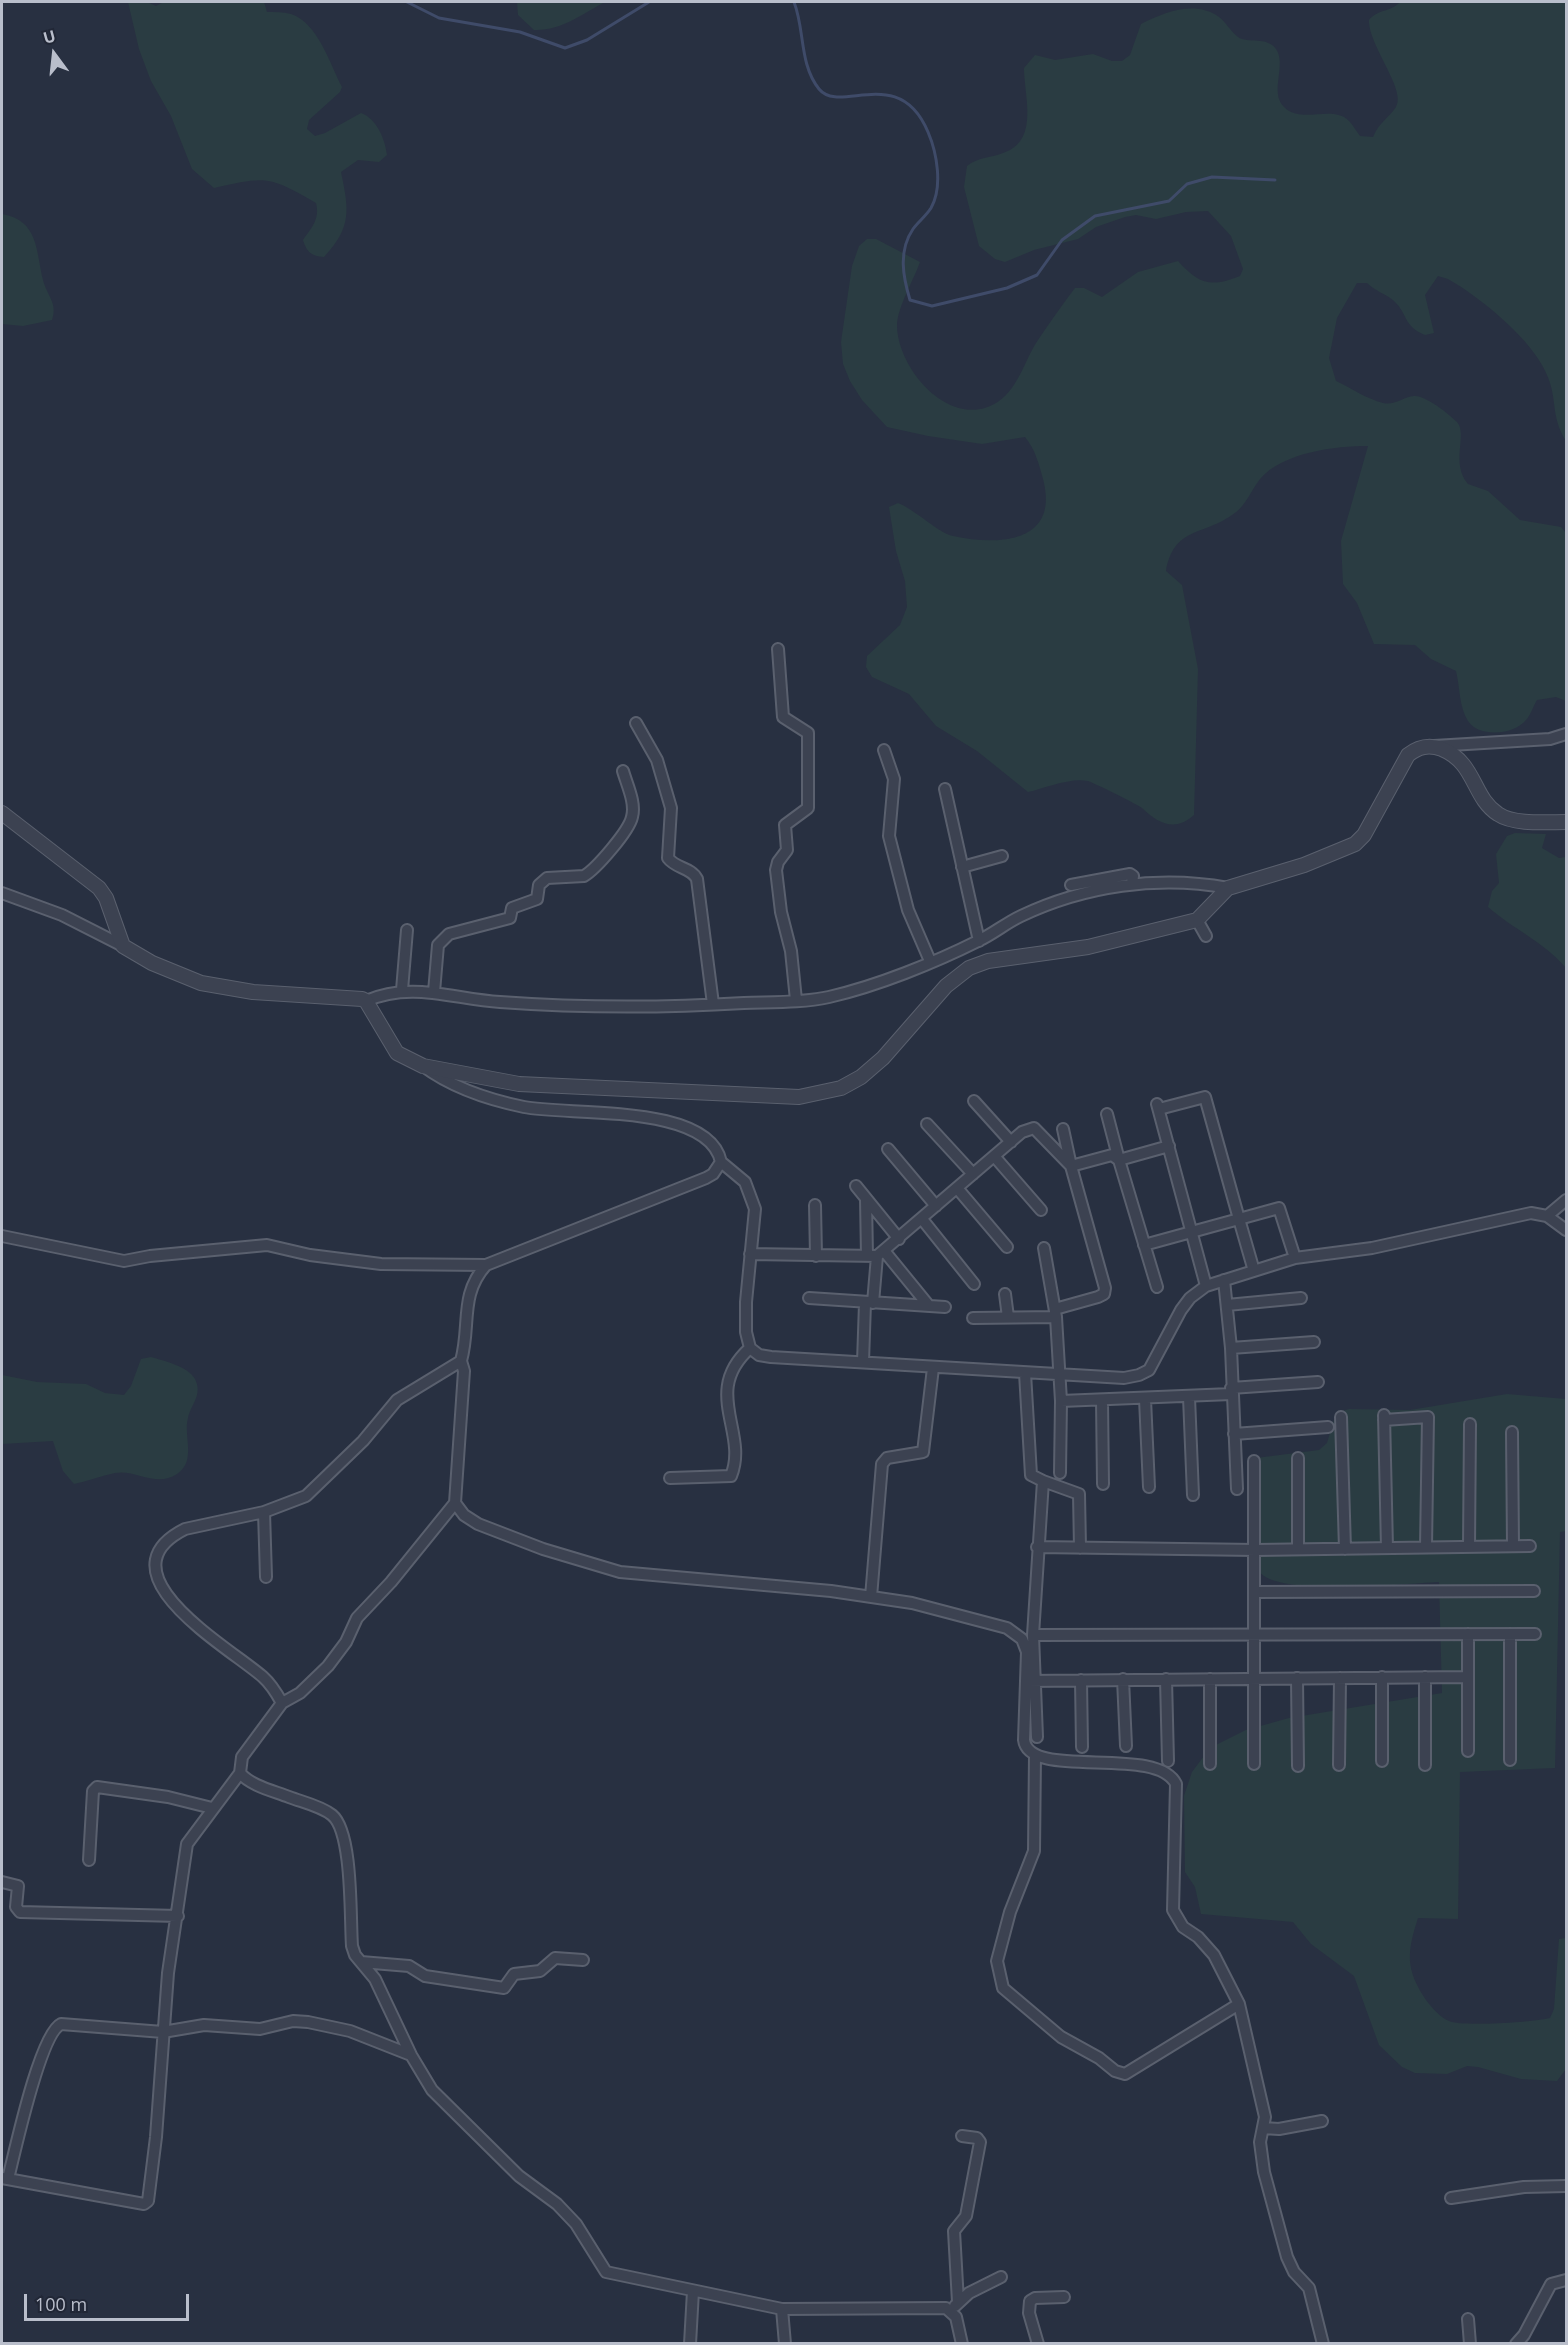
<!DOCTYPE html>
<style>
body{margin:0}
#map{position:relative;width:1568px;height:2345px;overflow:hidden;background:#283041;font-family:"Open Sans",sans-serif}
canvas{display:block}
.frame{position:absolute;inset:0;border:3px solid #b9becb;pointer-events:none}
.north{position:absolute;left:24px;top:24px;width:60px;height:60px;-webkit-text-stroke:4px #212736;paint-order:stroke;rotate:345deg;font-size:16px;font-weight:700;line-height:24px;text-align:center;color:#b9becb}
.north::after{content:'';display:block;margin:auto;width:21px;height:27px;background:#b9becb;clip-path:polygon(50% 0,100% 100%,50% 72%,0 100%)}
.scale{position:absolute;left:24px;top:2294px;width:165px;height:27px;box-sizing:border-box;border:3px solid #b9becb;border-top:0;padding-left:8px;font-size:18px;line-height:21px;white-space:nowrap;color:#b9becb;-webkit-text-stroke:4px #212736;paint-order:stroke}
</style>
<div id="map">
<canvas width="1568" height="2345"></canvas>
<div class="frame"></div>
<div class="north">U</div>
<div class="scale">100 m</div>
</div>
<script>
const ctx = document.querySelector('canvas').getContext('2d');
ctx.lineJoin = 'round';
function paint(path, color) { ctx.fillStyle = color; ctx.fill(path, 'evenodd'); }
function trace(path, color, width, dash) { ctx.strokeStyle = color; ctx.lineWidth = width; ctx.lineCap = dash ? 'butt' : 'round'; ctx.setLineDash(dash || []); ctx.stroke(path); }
const green = new Path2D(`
 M128,2H147L156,6L164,2H264L267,12C274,12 283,12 291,14C318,23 330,64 342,87L340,92L309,120L307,129L315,136L325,133L361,113C377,119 385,139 387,155L379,162L358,160L341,172C349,210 352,227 324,257C312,256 307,253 303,240C312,227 320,219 316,203C269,176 267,176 214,188L192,169L171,116L151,81L139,49Z
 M517,2H605C582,14 561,31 534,30L518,15Z
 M1400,2H1566V441C1550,415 1558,400 1547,375C1533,340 1480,297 1448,279L1438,276L1425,295L1434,333L1425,335C1403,326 1408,314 1394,301C1386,294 1375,291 1367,283H1357L1337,318L1329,358L1336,381C1351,388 1367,399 1383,403C1394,406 1403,397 1414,396C1425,395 1449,414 1457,422C1468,434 1450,463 1468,484L1488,491L1520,520L1561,527L1566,533V701L1556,697L1537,700C1533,706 1531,715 1526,720C1514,735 1479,738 1468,721C1459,707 1460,687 1456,671L1431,659L1415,645L1374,644L1357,603L1343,584L1341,541L1368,446C1336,446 1283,452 1260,479C1250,492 1246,506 1232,515C1202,536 1174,527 1166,571L1182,585L1198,669L1194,815C1175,832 1159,824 1142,808C1137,804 1094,783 1088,781C1071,777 1045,788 1028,792L977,751L936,726L909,694L872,677L866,667L867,656L900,625L907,607L905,581L896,551L889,507L898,503C916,510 938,533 953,536C999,546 1060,543 1043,479C1039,464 1035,449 1025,437L982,444L928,436L887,427L862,400L850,381L843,364L841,342L852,266L859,246L867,239H876L920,262C914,279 897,308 897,326C898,371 953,433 999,401C1019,387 1025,359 1038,340C1050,322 1062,305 1075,288H1084L1102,297L1138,272L1178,261C1199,284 1210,288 1240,276L1243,269L1231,236L1208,211L1186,212L1156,219L1136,215L1125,217L1096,227L1078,239L1034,250L1005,262L995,259L979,246L964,187L967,166C978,157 990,158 1003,153C1040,141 1024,96 1024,68L1035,55L1055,60L1093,54L1112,61H1122L1130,55L1141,24C1165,12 1195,0 1219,17C1226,22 1230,31 1238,37C1248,44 1267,36 1276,49C1287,65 1269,92 1284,107C1302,125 1332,104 1349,121C1353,125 1356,131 1360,136L1373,137C1380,121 1389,118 1396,107C1407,90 1368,45 1369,20C1378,9 1391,12 1400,2Z
 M2,214C39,220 36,252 43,280C47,296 58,303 52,320L23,326L2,324Z
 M1515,833L1546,834L1542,848L1559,858L1566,857V968C1544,942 1513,929 1488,907L1492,891L1499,883L1496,854L1507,836Z
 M151,1357C164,1361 188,1366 195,1379C203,1395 191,1404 188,1418C183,1436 197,1461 177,1474C156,1488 136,1469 115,1473C101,1476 88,1481 74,1484L63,1471L53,1441L2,1444V1375L37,1382L86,1384L105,1393L124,1395L131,1386L141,1359Z
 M1507,1394L1566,1399V1531L1560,1532L1555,1768L1460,1772L1458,1919L1418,1918C1407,1952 1405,1969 1426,2000C1431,2007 1441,2018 1449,2021C1462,2027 1535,2022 1550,2018L1554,2009L1559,1939L1566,1938V2069L1557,2081L1521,2079L1478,2067L1467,2066L1447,2074L1415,2073L1402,2067L1379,2045L1354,1976L1311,1944L1293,1922L1201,1914L1195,1887L1185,1872L1184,1796L1192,1772L1210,1748L1246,1730L1289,1718L1442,1693L1439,1582C1401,1584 1293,1595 1264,1576C1259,1573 1254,1564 1250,1559L1256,1458L1319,1450L1327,1443L1336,1413L1349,1409L1410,1410Z`);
const stream = new Path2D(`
 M407,2L439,18L520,32L565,48L587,40L649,2
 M794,2C805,30 799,64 819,89C840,115 899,63 928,132C937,153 943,187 931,208C926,216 918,222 913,229C898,251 903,277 910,300L932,306L1007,288L1037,275L1062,240L1095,216L1169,201L1187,184L1212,177L1275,180`);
const minor = new Path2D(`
 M778,649L783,717L808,733V808L785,825L787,850L778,862L776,870L781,912L791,951L796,1000
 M636,723L657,760L671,808L668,858C676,869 691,867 697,879L713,1004
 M1434,746L1550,739L1566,734
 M884,750L894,779L889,836L908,910L930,961
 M945,789L979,941
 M962,867L1002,856
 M1071,885L1130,874L1133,876L1132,884
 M2,893L62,915L123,946
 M1197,920L1206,936
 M402,990L407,930
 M434,992L438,945L449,934L510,918L512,908L537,899L539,885L547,878L584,876C596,869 629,831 632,817C636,803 627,785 623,771
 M366,1001C411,981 453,999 500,1002C581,1008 662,1008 744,1003C772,1002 802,1003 829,997C877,986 934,963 978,941C993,934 1006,923 1021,916C1084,886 1158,875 1228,888
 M423,1066C451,1087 490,1100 524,1107C570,1116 709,1103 721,1162L713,1174L706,1178L486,1265C459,1295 471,1325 461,1361L397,1400L363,1441L306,1496L264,1512L185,1529C97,1573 230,1648 263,1677C271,1684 277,1694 282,1703L242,1757L240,1773C251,1786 274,1791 289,1797C302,1802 321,1806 332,1815C353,1832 350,1918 352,1946L355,1955L375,1979L411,2055L432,2090L519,2176L557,2204L576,2224L606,2272L782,2309L946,2308L956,2317L962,2344
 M974,1101L1011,1142
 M1157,1104L1206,1286
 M1159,1109L1205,1097L1239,1219L1279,1208L1295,1258
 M1107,1114L1119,1160L1169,1146
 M927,1124L973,1174
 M1063,1129L1071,1166L1112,1155L1119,1160L1157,1287
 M888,1149L936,1206
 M994,1156L1041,1210
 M721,1162L745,1182L755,1209L746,1302V1332L750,1348L759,1355L771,1357L1124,1378L1139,1375L1149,1370L1181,1310L1190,1298L1206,1286L1295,1258L1372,1248L1531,1213L1547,1216L1566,1230
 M856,1186L899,1239
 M957,1188L1007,1247
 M866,1199L867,1256
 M815,1205L816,1256
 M1547,1216L1566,1200
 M922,1219L974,1284
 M2,1236L124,1261L150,1256L267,1245L310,1255L381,1264L486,1265
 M1144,1245L1239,1219L1254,1271
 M1044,1248L1056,1317L1061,1401L1231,1394
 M885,1252L929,1306
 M750,1254L877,1256L1022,1132L1034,1128L1071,1166L1105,1288L1104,1294L1098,1297L1055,1309
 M1224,1280L1231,1348L1237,1489
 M1005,1294L1008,1317
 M809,1298L945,1307
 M873,1303L877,1256
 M1227,1305L1301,1298
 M973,1318L1056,1317
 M1231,1348L1314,1342
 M461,1361L464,1371L455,1503L464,1515L478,1524L543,1549L620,1572L831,1591L912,1603L1007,1628L1022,1639L1027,1652L1024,1740C1029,1781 1157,1744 1176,1784L1173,1910L1183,1927L1198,1937L1214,1955L1239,2004L1265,2117L1260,2142L1264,2172L1287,2257L1294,2272L1309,2288L1323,2344
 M863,1362L865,1303
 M1025,1373L1031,1475L1043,1481L1033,1635L1037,1737
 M1231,1388L1318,1382
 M1189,1397L1193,1495
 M1145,1399L1149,1487
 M1102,1400L1103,1484
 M1384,1415L1387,1548
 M1341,1417L1345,1549
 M1384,1420L1428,1417L1426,1547
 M1512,1432L1513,1546
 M1234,1434L1328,1427
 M1060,1473L1061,1401
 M670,1478L731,1476C749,1432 701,1392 750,1348
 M1043,1481L1079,1494L1080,1548
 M264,1512L266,1577
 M1037,1547L1256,1550L1530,1546
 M1469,1547L1470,1424
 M1298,1549V1458
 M1255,1592L1534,1591
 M871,1597L882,1464L887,1458L923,1452L933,1368
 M1468,1634V1751
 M1510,1634V1760
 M1033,1635L1535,1634
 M1297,1678L1298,1766
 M1123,1679L1126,1746
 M1166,1679L1168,1761
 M1210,1679V1764
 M1081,1680L1082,1747
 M1027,1681L1467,1677
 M282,1703L300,1693L328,1666L346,1642L357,1618L391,1582L455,1503
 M1035,1755L1034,1851L1010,1912L997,1961L1003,1988L1061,2037L1099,2058L1115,2071L1125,2074L1239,2004
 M1382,1761V1677
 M1254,1764V1461
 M1339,1765L1340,1678
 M1425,1765V1677
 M89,1860L93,1791L97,1787L168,1797L212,1808
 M2,1882L18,1886L16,1907L20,1912L178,1916
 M361,1962L409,1966L425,1976L504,1988L514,1974L540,1971L555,1958L583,1960
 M1263,2128L1279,2129L1322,2121
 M2,2178L144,2204L148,2201L156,2137L168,1973L187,1844L240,1773
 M8,2179C15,2151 40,2034 61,2024L163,2032L204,2025L260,2029L293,2021L308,2022L350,2031L411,2055
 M1451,2198L1524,2187L1566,2186
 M958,2302L954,2231L966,2216L980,2142L977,2138L962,2136
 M955,2306L969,2293L1001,2277
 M782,2309L785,2344
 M1468,2319L1470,2344
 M690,2344L693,2291
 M1038,2344L1029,2313L1030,2301L1035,2298L1064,2297
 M1516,2344L1524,2335L1551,2284L1566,2280`);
const tertiary = new Path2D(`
 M2,813L99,888L106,898L123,946L152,963L201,983L253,992L362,999L366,1001L397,1053L423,1066L519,1084L799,1097L841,1088L861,1077L883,1058L946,986L969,968L988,961L1088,947L1197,920L1228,888L1304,865L1355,844L1364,835L1408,755C1418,747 1428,744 1442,749C1476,763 1472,797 1498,814C1514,825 1547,822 1566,822`);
paint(green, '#2a3c42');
trace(stream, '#3f4b69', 3);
trace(minor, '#5a606e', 14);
trace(tertiary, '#5a606e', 16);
trace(minor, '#3c4251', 10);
trace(tertiary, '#3c4251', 14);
</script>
